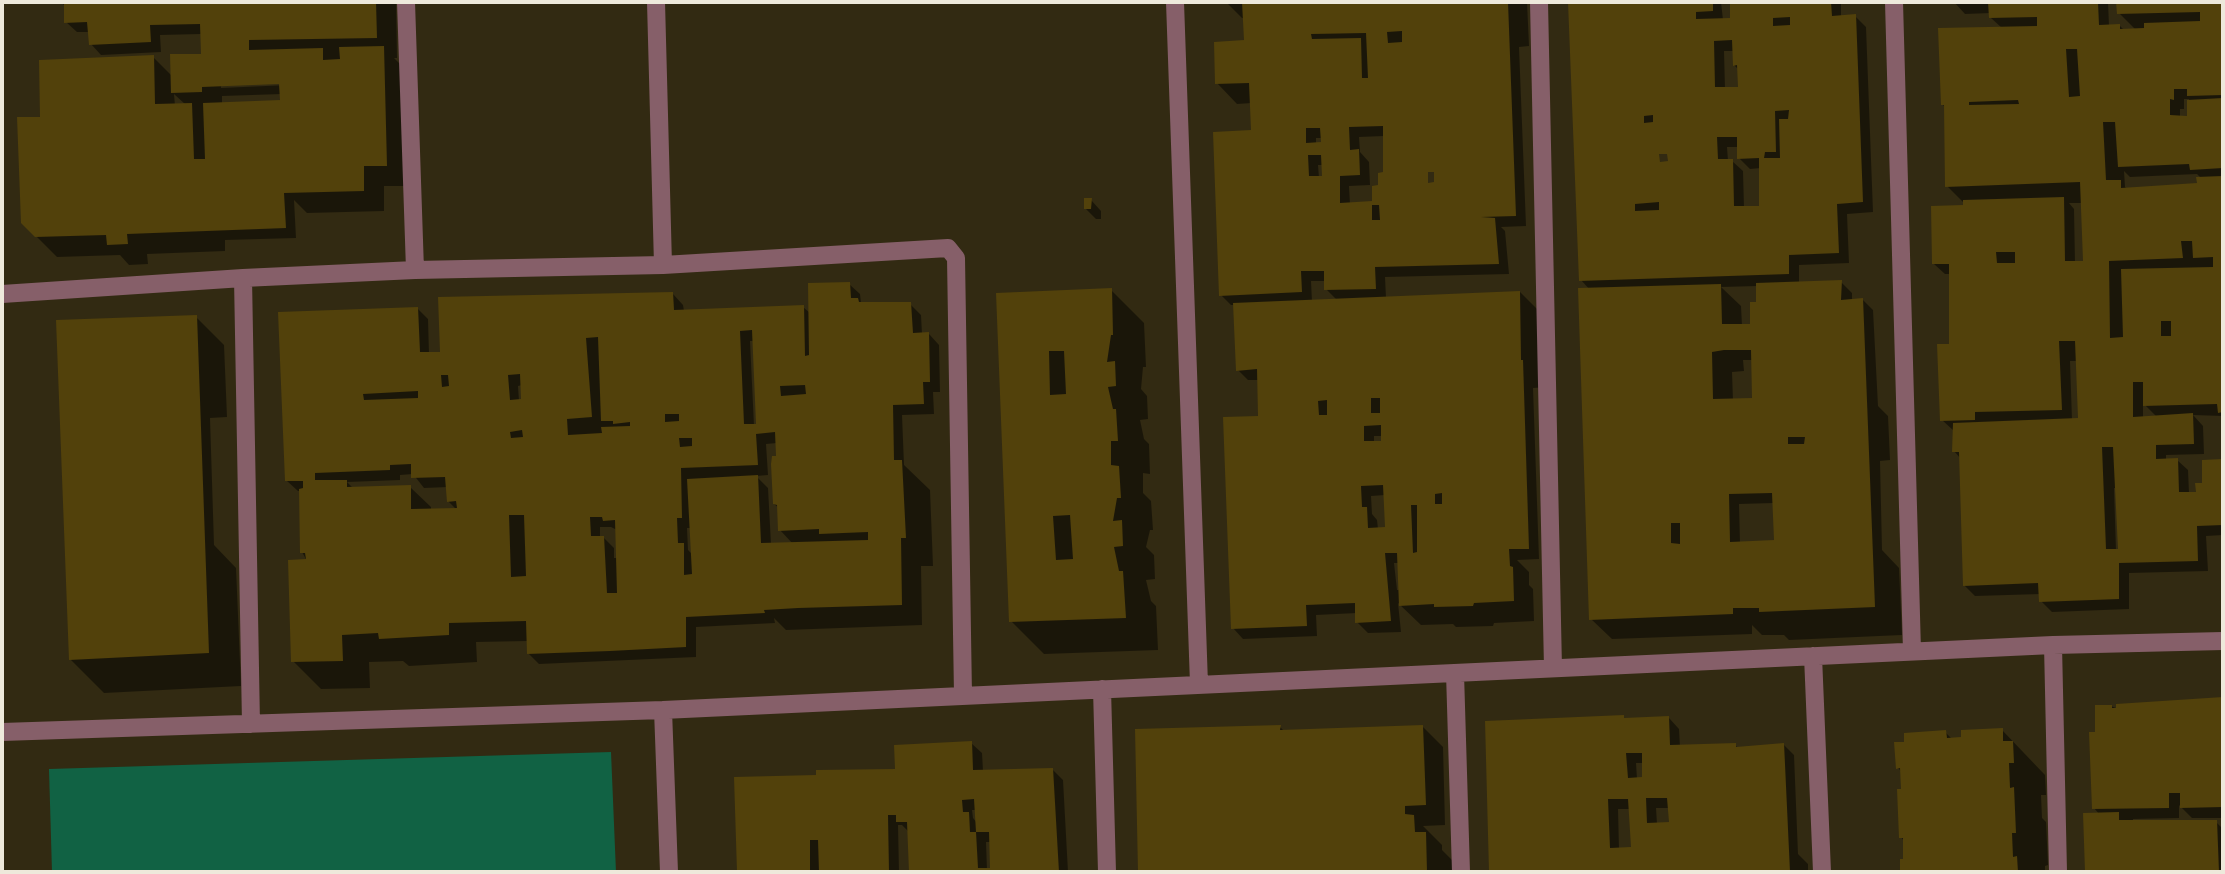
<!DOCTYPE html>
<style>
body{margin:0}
#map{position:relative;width:2225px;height:874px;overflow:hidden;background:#322a12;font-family:Ubuntu,sans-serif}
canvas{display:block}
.frame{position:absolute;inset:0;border:4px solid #eee9db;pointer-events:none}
</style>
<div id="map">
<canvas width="2225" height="874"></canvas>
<div class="frame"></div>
</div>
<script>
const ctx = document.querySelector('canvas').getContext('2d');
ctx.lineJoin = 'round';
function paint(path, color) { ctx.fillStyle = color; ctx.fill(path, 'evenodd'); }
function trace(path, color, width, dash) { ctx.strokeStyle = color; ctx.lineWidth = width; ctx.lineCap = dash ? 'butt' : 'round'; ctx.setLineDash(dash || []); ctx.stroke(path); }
const green = new Path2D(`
 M611,752L616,872H52L49,769Z`);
const shadow = new Path2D(`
 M61,2H396L397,58H394L404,68L407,186H384V211L307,213L294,200L296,238L225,240V251L147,254L148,264L129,265L120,255L57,257L36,236L42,118L153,57L172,76L202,56L201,34L160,35L161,52L101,55L91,44L90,32H77L66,22V7ZM288,82V85L221,88V84ZM174,94L186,105L175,106ZM282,94V104H222V96Z
 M1226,2H1527L1529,46L1519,47L1526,226L1501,227L1505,231L1509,274L1385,277L1386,298L1520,292L1548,320V387L1533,388L1539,559L1517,560L1529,572V585L1533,589L1534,621L1494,623L1493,626L1456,627L1453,624L1421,625L1398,603L1401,632L1368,633L1357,622V613L1316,615L1317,636L1243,639L1233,628L1263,418L1259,380H1248L1238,370L1235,305H1231L1221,295L1252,132V103L1237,104L1217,83L1246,42L1245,18H1242ZM1384,136L1385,174L1374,202L1350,204L1349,186L1370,185L1369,162L1360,152L1359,137ZM1316,138H1322V144H1316ZM1318,165H1323V178H1319ZM1427,170H1435V184L1426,185ZM1311,281H1326L1327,290L1338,301L1312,302ZM1374,436H1383V443H1374ZM1385,495L1386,529H1378L1377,520L1372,514L1371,496ZM1394,563H1399L1400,590H1397Z
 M1569,2H1721L1723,20H1732V2H1841V17L1855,16L1866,27L1873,212L1847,214L1849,263L1799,265V284L1841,282L1852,293V301L1863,300L1873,310L1878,406L1888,416L1890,460L1880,461L1882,550L1899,568L1902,635L1789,640L1784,635H1762L1752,625V634L1612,639L1591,619L1590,290L1581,280ZM1724,51H1734V65L1739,70L1740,89H1725ZM1727,147H1739V158L1750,169L1761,168V208H1744L1743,171L1732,161H1728ZM1658,152H1668L1670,163H1659ZM1758,286L1757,304L1752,326H1742L1741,306L1721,287ZM1743,360H1753L1757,400L1733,401L1732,372L1744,371ZM1774,503L1778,542L1740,543L1739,504Z
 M1954,2H2108L2109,26H2120L2125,31L2136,30L2119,13L2116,2H2223V416L2193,415L2203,426L2204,454L2166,455V460H2177L2188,470L2189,493L2198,494L2204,485L2203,461L2223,460V535L2206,536L2208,571L2129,573V609L2052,612L2041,601V594L1975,596L1964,585L1961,459L1954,451V431L1942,420L1951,345V274H1945L1934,264L1965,204L1947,186L1946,108L1942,104L2002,28L1991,18V13L1965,14ZM2184,99H2189V118L2180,117V109H2184ZM2124,171L2130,177L2197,174L2202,179L2199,185L2127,189L2125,187ZM2069,203H2083L2085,263H2075L2074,209ZM2070,361H2077L2080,420H2072ZM2143,403L2157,417L2143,418ZM2114,488H2117L2120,551H2116Z
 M1091,200L1101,211V219H1096L1086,209Z
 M849,284L860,294L861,303L910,304L921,315L922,334H929L939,345L940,392H933L934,414L902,415L904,465L930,490L933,566H921L922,625L786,630L774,618L775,623L696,627V657L539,664L528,653V641L476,642L477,662L409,666L403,661L369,662L370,688L321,689L293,661L307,561L302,552L300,491H298L287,481L418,309L428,319L429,354H442L673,294L683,305L684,311L803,307L810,313ZM750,341H754L758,426H754ZM522,385L523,401H519L518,386ZM777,443L774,504L779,508L780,530L793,544H771L768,488L756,476L768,475L766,444ZM413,474L424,488L448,487V501L457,510L431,511V507L410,487L354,489L347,482L400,480V475ZM600,527H611L617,530L618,558H614V548L603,537H600ZM687,528H691L693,555L688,550Z
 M1111,290L1144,323L1146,367H1143L1141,389L1147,396L1148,419L1140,420L1144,439L1149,444L1150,474L1143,473V493L1151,501L1153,530H1150L1146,547L1154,555L1155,579L1146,580L1151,601L1156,606L1158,650L1044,654L1011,621L998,294Z
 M196,317L224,345L227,417L210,418L214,545L236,568L241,686L104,693L71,660Z
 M2223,699V818H2192L2179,805V818L2133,819V822H2216L2223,829V872H2087L2085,814H2099L2094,808L2097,734L2111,706L2118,709V706Z
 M1623,717L1626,720L1669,718L1679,729L1680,747L1735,745L1739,749L1784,745L1794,755L1798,854L1808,864V872H1491L1487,723ZM1636,763H1644V779H1637ZM1656,808H1670L1671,824H1657ZM1618,809H1631L1633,852L1619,849Z
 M1422,726L1443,747L1445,825L1423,826L1442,845V850L1454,862V872H1141L1138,815L1280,727L1284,731Z
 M2002,730L2045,775L2046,795H2041L2042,818L2046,822L2048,865L2045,866V872H1902V861L1905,860L1904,841L1901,837L1902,772L1898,768L1945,732L1953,740Z
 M971,743L982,753L983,771L1052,769L1063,780L1068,872H910L909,832L902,825H898L899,872H739L736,779L818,777L897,770ZM972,810H976L977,823L973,818ZM986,842H991L992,870H987Z`);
const building = new Path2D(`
 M64,2H376L377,38L249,40V50L323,48V60L340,59L339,47L384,46L387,166H364V191L284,193L286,228L127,234L128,244L107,245L106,235L35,237L21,223L17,117H40L39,60L154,55L155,104L192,103L194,159H205L203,103L280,100L279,84L202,87V92L171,93L170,54H201L200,24L150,25L151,42L89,45L87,22L64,23Z
 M1242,2H1508L1516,216L1481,217L1495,218L1499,264L1375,267L1376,289L1324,290V271H1301L1302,292L1219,296L1213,132L1251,130L1249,83L1215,84L1214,42L1244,40ZM1402,31V42L1388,43L1387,32ZM1366,33L1368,78H1362L1361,38L1312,39L1311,34ZM1383,126V172L1378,173V185L1372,186V201L1340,203V176L1360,175L1359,149L1350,150L1349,127ZM1306,128H1320L1321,142L1306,143ZM1308,155H1321L1322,176H1309ZM1428,172H1434V182L1428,183ZM1372,205H1379L1380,220H1372Z
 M1568,2H1713V11L1696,12V19L1730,18V2H1831L1832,16L1856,14L1863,202L1837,204L1839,253L1789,255V274L1579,281ZM1790,17V25L1773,26V18ZM1732,40L1733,66L1737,65L1738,87H1715L1714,41ZM1789,110L1788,119H1779L1780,158H1764L1765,152H1776L1775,111ZM1653,115V122L1644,123V116ZM1717,137H1737V159L1759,158V206H1734L1733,159H1718ZM1659,154H1667L1668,161L1660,162ZM1659,202V210L1635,211V204Z
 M1988,2H2098L2099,25L2120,24V29L2144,28V23L2200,21V12L2117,14L2116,2H2223V95L2187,96V89H2174V100L2170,99V115L2187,116V100L2223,98V168L2190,170L2189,164L2118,167L2115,122H2103L2106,180H2121V188L2197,183L2196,177L2223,176V412L2218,413L2217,404L2143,406V382H2133V417L2193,413L2194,444L2156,445V459L2178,458L2179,492H2196L2195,483H2202V460L2223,459V525L2197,526L2198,561L2119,563V599L2039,602L2038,583L1963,586L1959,452H1952L1953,423L2078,418L2075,341H2059L2062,410L1975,412V420L1940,421L1937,344H1949V264H1932L1931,206L1963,205V200L2064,197L2065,261H2083L2080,182L1945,187L1944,105H1941L1938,28L2037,26V17L1989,18ZM2066,49H2077L2080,96L2069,97ZM2018,100L2019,104L1969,105V102ZM2181,241H2192L2193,258L2213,257V267L2121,269L2123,337L2110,338L2109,261L2183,258ZM1996,252H2015V263H1997ZM2161,321H2171V336H2161ZM2102,447H2113L2118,549H2106Z
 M1084,198H1092L1091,209H1084Z
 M1842,280L1841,300L1863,298L1875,607L1759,612V608H1733V614L1589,620L1578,288L1721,284L1722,324H1750V302H1756V283ZM1724,350H1751L1752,398L1713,399L1712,352ZM1788,437H1805L1804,444H1788ZM1772,493L1774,540L1730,542L1729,494ZM1671,523H1680V544L1671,543Z
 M850,282L851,298H858L859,302H911L913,333L929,332L930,382H923L924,404L893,405L894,460H902L906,538H901L902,605L798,608L764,610L765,613L686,617V647L610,651L527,654L526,621L449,623V635L379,639L378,633L342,635L343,661L291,662L288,560L306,559L305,553H300L299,489L303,488V481H285L278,312L418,307L420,352H440L438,297L673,292L674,310L804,305L805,356L809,355L808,283ZM752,330L756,424H744L740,331ZM598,337L601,421H613V424L630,422V426L601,427L602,433L568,435L567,419L592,417L586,338ZM520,374L521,399L510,400L508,375ZM441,375H448L449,386L442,387ZM805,385L806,394L781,396L780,386ZM418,391V398L364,400L363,394ZM665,414H679V421L665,422ZM522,430L523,437L511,438L510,432ZM775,432L776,456H772L771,464L773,504L777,505L778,531L819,529V534L868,532V540L761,543L758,475L687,479L692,574L684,575V543H678L677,518H682L681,468L758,465L756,434ZM679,438H692V446L680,447ZM411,464V478L445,477L447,502L456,501L457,508L411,509V485L347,487V480H315V473L390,470V465ZM509,515H524L526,576L511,577ZM590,517H602L603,521L615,520L617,593H607L604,536H591Z
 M1112,288L1113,335H1111L1107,362L1115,361L1116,386L1108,387L1113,409H1116L1118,441H1111V465L1119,466L1121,498H1117L1113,521L1122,520L1123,546L1114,547L1119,571H1123L1126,618L1009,622L996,293ZM1049,351H1064L1066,394L1050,395ZM1070,515L1073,559L1056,560L1053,516Z
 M1520,291L1521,360H1523L1529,549H1509L1510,566L1513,567L1514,601L1474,603L1473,606L1434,607V604L1399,606L1397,553H1385L1391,621L1355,623V603L1306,605L1307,626L1231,629L1223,417L1258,416L1257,369L1236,371L1233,303ZM1371,398H1380V413H1371ZM1327,400V415H1319L1318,401ZM1381,425V441H1364V426ZM1383,485L1385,527L1368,528L1367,507H1362L1361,486ZM1442,493V504H1435V494ZM1411,505H1417V552L1413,553Z
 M197,315L209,653L69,660L56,320Z
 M2223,697V807L2180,808V793H2169V808L2092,809L2089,732H2095V705H2112V708H2116V704Z
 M1624,715V718L1669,716L1670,745L1736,743V747L1784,743L1790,872H1489L1485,721ZM1626,753H1642V777L1628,778ZM1646,798H1667L1669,822L1647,823ZM1608,799H1628L1631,847L1610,848Z
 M1281,725L1280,730L1423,725L1426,805L1405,806V814L1414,815L1415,832H1426L1427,872H1138L1135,729Z
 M2003,728V741H2013L2014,763H2009L2010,788L2014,787L2016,833H2012L2013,857L2017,856L2018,872H1900V859H1903V838H1899L1897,789H1901L1900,768L1896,769L1894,742H1904V733L1946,730L1947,738L1961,737V730Z
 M972,741L973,770L1053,768L1059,872H909L907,822H896V815H888L889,872H819L818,840H810V872H737L734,777L816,775V770L895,769L894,745ZM974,799L976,832H989L990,868H978L976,832H970L969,812H963L962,800Z
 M2119,812V820H2217L2219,872H2085L2083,813Z`);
const street = new Path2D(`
 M406,2L415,270
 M656,2L663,265
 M1175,2L1199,684
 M1539,2L1553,668
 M1894,2L1912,651
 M243,278L251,724
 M2,294L243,278L415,270L663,265L948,248L956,258L963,695
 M2053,645L2058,872
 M1813,656L1822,872
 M1455,673L1461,872
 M1102,689L1107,872
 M663,710L669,872
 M2,732L663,710L2053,645L2223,641`);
paint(green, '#116244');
paint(shadow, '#0007');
paint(building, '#52410b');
trace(street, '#865f69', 18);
</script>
